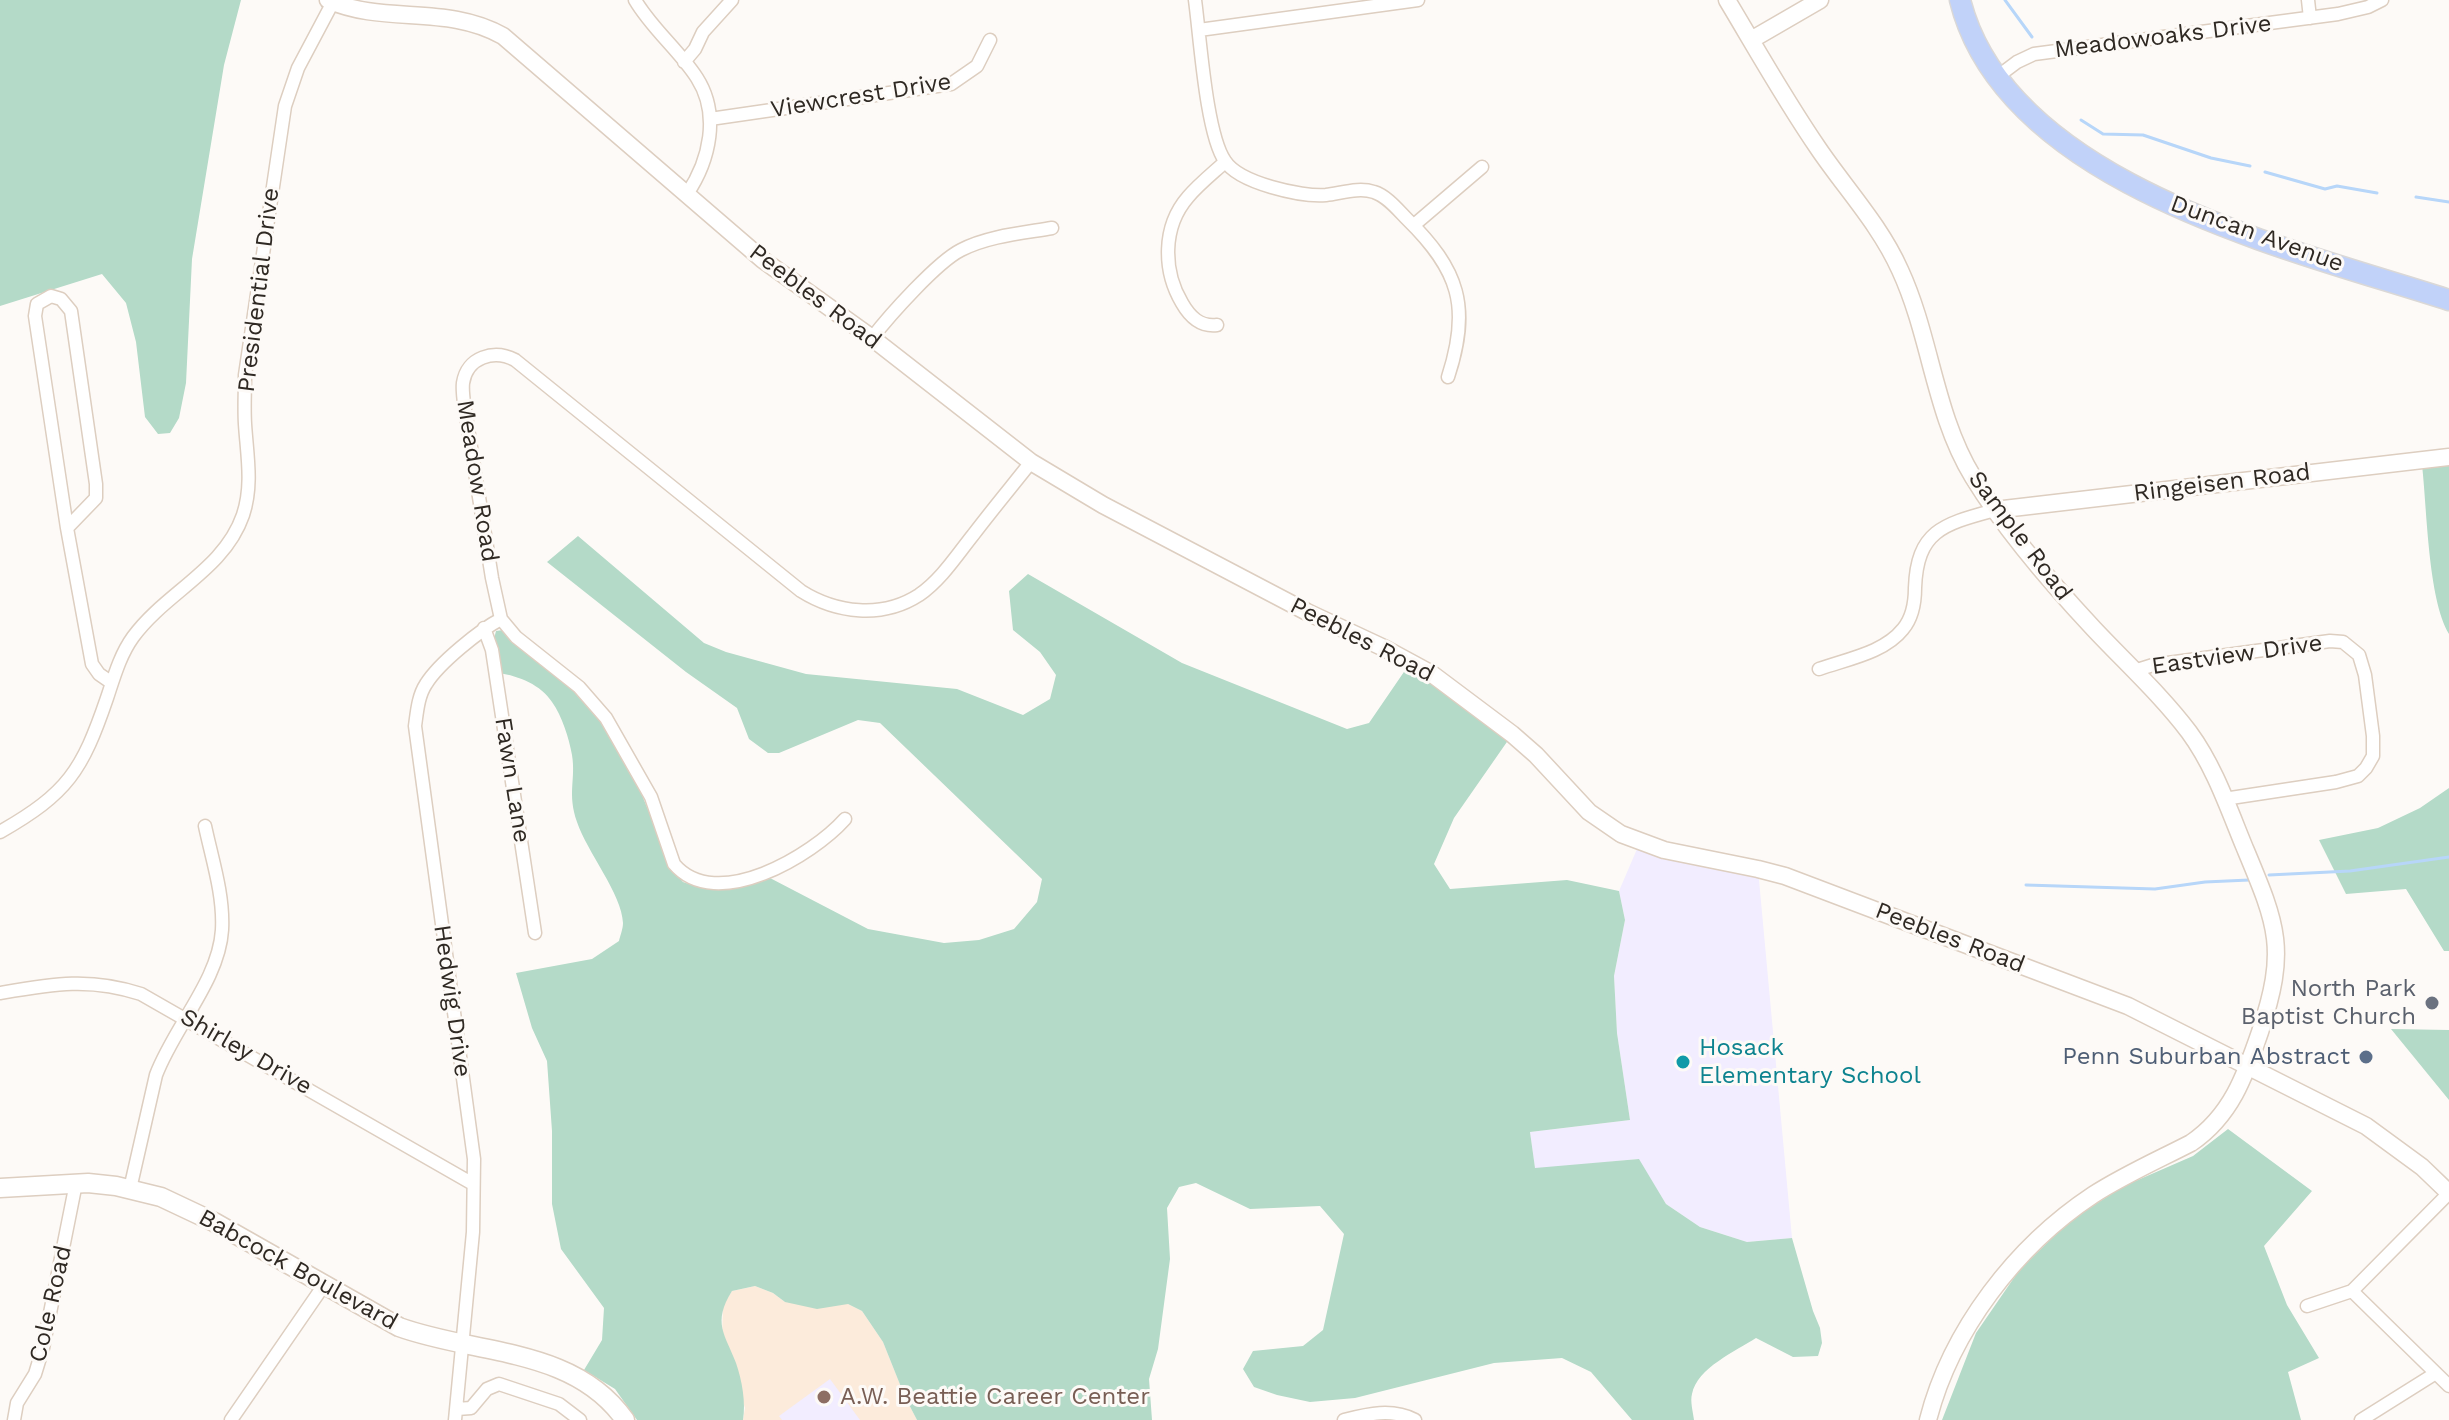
<!DOCTYPE html>
<style>
body{margin:0}
canvas{display:block;background:#fdfaf7}
</style>
<canvas width="2449" height="1420"></canvas>
<script>
const ctx = document.querySelector('canvas').getContext('2d');
ctx.lineJoin = 'round';
function paint(path, color) { ctx.fillStyle = color; ctx.fill(path, 'evenodd'); }
function trace(path, color, width, dash) { ctx.strokeStyle = color; ctx.lineWidth = width; ctx.lineCap = dash ? 'butt' : 'round'; ctx.setLineDash(dash || []); ctx.stroke(path); }
function write(font, color, halo, rows, align = 'center') {
  ctx.font = font + ' "Work Sans",sans-serif'; ctx.lineWidth = 6; ctx.setLineDash([]); ctx.textBaseline = 'middle'; ctx.strokeStyle = halo; ctx.fillStyle = color; for (const [text, x, y, turn = 0] of rows) {
    ctx.save(); ctx.translate(x, y); ctx.rotate((+turn || 0) * Math.PI / 180); ctx.textAlign = isNaN(turn) ? turn : align; if (halo) ctx.strokeText(text, 0, 0); ctx.fillText(text, 0, 0); ctx.restore();
  }
}
const built = new Path2D(`
 M755,1286L773,1293L785,1302L848,1304L862,1311L883,1342L905,1397L917,1420H743L745,1408L722,1336L723,1305L732,1291Z`);
const education = new Path2D(`
 M1640,842L1758,869L1792,1238L1747,1242L1700,1227L1666,1204L1638,1159L1535,1169L1530,1132L1630,1120L1617,1033L1614,976L1625,920L1619,891Z
 M830,1379L860,1420H782L779,1416Z`);
const green = new Path2D(`
 M0,0H241L224,65L192,259L186,383L179,418L170,433L158,434L145,417L136,342L126,303L102,274L0,306Z
 M2449,462V634C2428,599 2427,509 2422,465Z
 M578,536L704,643L726,652L806,674L957,689L1023,715L1050,699L1056,675L1040,652L1013,630L1009,591L1028,574L1182,663L1347,729L1369,723L1408,666L1509,739L1454,818L1434,864L1450,889L1567,880L1619,891L1625,920L1614,976L1617,1033L1630,1120L1530,1132L1535,1168L1639,1159L1666,1204L1700,1227L1747,1242L1792,1238L1813,1311L1820,1328L1822,1343L1818,1356L1793,1357L1756,1338C1736,1351 1697,1368 1692,1394C1690,1401 1693,1412 1694,1420H1632L1591,1372L1562,1358L1494,1363L1355,1398L1310,1402L1277,1395L1254,1387L1243,1369L1253,1351L1303,1346L1323,1330L1344,1234L1320,1206L1250,1209L1196,1183L1179,1187L1167,1208L1170,1259L1158,1349L1149,1379L1152,1420H917L905,1397L883,1342L862,1311L848,1304L817,1309L785,1302L773,1293L755,1286L732,1291C712,1323 725,1334 736,1363C742,1380 746,1403 743,1420H637L615,1389L584,1370L602,1340L604,1308L561,1249L552,1204V1131L547,1061L532,1028L516,973L592,959L619,941C620,936 623,929 623,923C622,894 587,852 577,822C567,793 576,780 572,755C569,738 562,716 552,702C541,685 519,676 499,673L494,639L496,631L503,630L521,649L567,684L604,725L642,795L672,869L683,882L698,887L727,888L770,878L868,929L944,943L979,940L1014,929L1037,902L1042,879L880,723L858,720L779,753H768L749,739L737,708L686,672L547,562Z
 M2449,788V951H2444L2406,889L2346,894L2319,840L2378,828L2420,808Z
 M2391,1029L2449,1030V1100Z
 M2228,1129L2312,1191L2264,1246L2287,1305L2319,1358L2288,1372L2301,1420H1942L1976,1333L2020,1269L2072,1219L2124,1186L2193,1156Z`);
const stream = new Path2D(`
 M2005,0L2032,37
 M2081,120L2103,134L2143,135L2211,158L2250,166
 M2265,172L2325,189L2337,186L2377,193
 M2416,197L2449,202
 M2269,875L2350,871L2449,857
 M2026,885L2155,889L2205,882L2249,880`);
const minor = new Path2D(`
 M635,0C652,29 679,50 697,78C720,114 710,160 687,194
 M1195,0C1200,36 1206,134 1225,161C1239,183 1301,197 1326,195C1342,193 1359,187 1374,192C1387,196 1398,210 1407,219C1459,270 1471,307 1448,377
 M2308,0L2310,18
 M1199,30L1418,0
 M684,62L695,49L703,32L732,0
 M1997,77L2017,62L2034,54L2338,14L2368,7L2382,0
 M710,119L951,84L977,66L990,40
 M1414,225L1482,167
 M1217,325C1200,327 1190,317 1182,303C1163,271 1162,227 1188,197C1199,184 1213,173 1225,162
 M872,338C889,316 937,262 961,250C988,236 1023,233 1052,228
 M67,528L96,498V484L71,311L61,299L51,296L37,304L35,316L67,528L92,664L99,674L112,683
 M484,628L492,650L535,933
 M1819,669C1847,659 1884,653 1903,629C1913,617 1915,603 1915,588C1917,530 1944,524 1995,510
 M2134,671L2153,665L2330,641L2343,642L2359,655L2365,675L2373,736V756L2366,768L2358,776L2336,782L2224,799
 M845,819C813,855 716,914 674,864L651,797L606,718L579,687L516,637L501,619L492,578L465,410C464,402 462,392 463,383C467,357 494,349 515,360L801,591C836,613 882,619 919,595C941,580 957,555 973,535C992,510 1012,486 1031,462
 M0,832C68,793 82,771 107,698C114,677 120,655 133,637C166,592 224,570 243,515C253,485 247,455 245,424C244,408 245,392 245,375L285,106L298,68L333,2
 M0,993C52,984 90,977 141,994L473,1184
 M130,1189L156,1075C174,1027 219,980 222,930C224,895 212,859 205,826
 M2352,1291L2449,1386
 M2307,1306L2352,1291L2449,1193
 M457,1409L471,1408L487,1389L499,1384L559,1404L580,1420
 M14,1420L17,1403L35,1374L43,1348L76,1183
 M231,1420L324,1285
 M455,1420L473,1232L474,1159L415,726C417,712 418,696 426,684C439,663 480,630 501,619
 M1344,1420C1368,1414 1392,1408 1415,1420
 M2361,1420L2436,1373`);
const tertiary = new Path2D(`
 M328,0C384,25 447,4 503,36L763,260L872,338L1031,462L1103,505L1307,612L1384,648L1432,674L1512,734L1536,755L1589,812L1621,834L1664,850L1758,869L1785,876L2128,1006L2366,1126L2422,1167L2449,1193
 M1727,0C1757,50 1785,100 1818,148C1845,188 1880,225 1900,270C1931,337 1934,413 1973,477C2006,531 2051,583 2094,629C2126,663 2161,695 2189,732C2214,766 2228,807 2244,846C2277,925 2288,948 2260,1032C2245,1076 2231,1116 2191,1143C2158,1160 2124,1175 2093,1195C2016,1246 1951,1330 1928,1420
 M1751,40L1820,0
 M1995,510L2449,457`);
const secondary = new Path2D(`
 M0,1188L88,1183L116,1186L161,1197L214,1222L399,1327C476,1355 574,1347 625,1420`);
const primary = new Path2D(`
 M1960,0C2006,185 2292,249 2449,300`);
const markers = [
 [2432,1003,8,"#6b7280"],
 [2366,1057,8,"#5c6f8a"],
 [1683,1062,8,"#0f9aa8"],
 [824,1397,8,"#8d6e63"]
];
const streetNames = [
 ["Meadowoaks Drive",2163,37,-7],
 ["Viewcrest Drive",861,96,-9],
 ["Duncan Avenue",2257,234,20],
 ["Presidential Drive",259,290,-83],
 ["Peebles Road",815,297,37],
 ["Meadow Road",477,481,81],
 ["Ringeisen Road",2222,483,-7],
 ["Sample Road",2020,536,53],
 ["Peebles Road",1362,640,27],
 ["Eastview Drive",2237,655,-8],
 ["Fawn Lane",512,780,81],
 ["Peebles Road",1950,938,21],
 ["Hedwig Drive",452,1001,82],
 ["Shirley Drive",246,1052,30],
 ["Babcock Boulevard",298,1270,29],
 ["Cole Road",51,1304,-77]
];
const worshipNames = [
 ["North Park",2416,989],
 ["Baptist Church",2416,1017]
];
const cultureNames = [
 ["Hosack",1699,1048],
 ["Elementary School",1699,1076]
];
const serviceNames = [
 ["Penn Suburban Abstract",2350,1057]
];
const educationNames = [
 ["A.W. Beattie Career Center",840,1397]
];
paint(built, '#fcebdb');
paint(education, '#f2edff');
paint(green, '#b4dac8');
trace(stream, '#b7d6f9', 3);
trace(minor, '#ddcec0', 15);
trace(tertiary, '#ddcec0', 19);
trace(secondary, '#ddcec0', 21);
trace(primary, '#dad8d7', 23);
trace(minor, '#fff', 12);
trace(tertiary, '#fff', 16);
trace(secondary, '#fff', 18);
trace(primary, '#c1d2f9', 20);
for (const [x, y, r, color] of markers) { const dot = new Path2D(); dot.arc(x, y, r, 0, 2 * Math.PI); ctx.fillStyle = color; ctx.fill(dot); trace(dot, '#fdfaf7', 3); }
write('24px', '#2f2923', '#fdfaf7', streetNames);
write('24px', '#5b616d', '#fdfaf7', worshipNames, 'right');
write('24px', '#0d838f', '#fdfaf7', cultureNames, 'left');
write('24px', '#4e5e75', '#fdfaf7', serviceNames, 'right');
write('24px', '#785e54', '#fdfaf7', educationNames, 'left');
</script>
